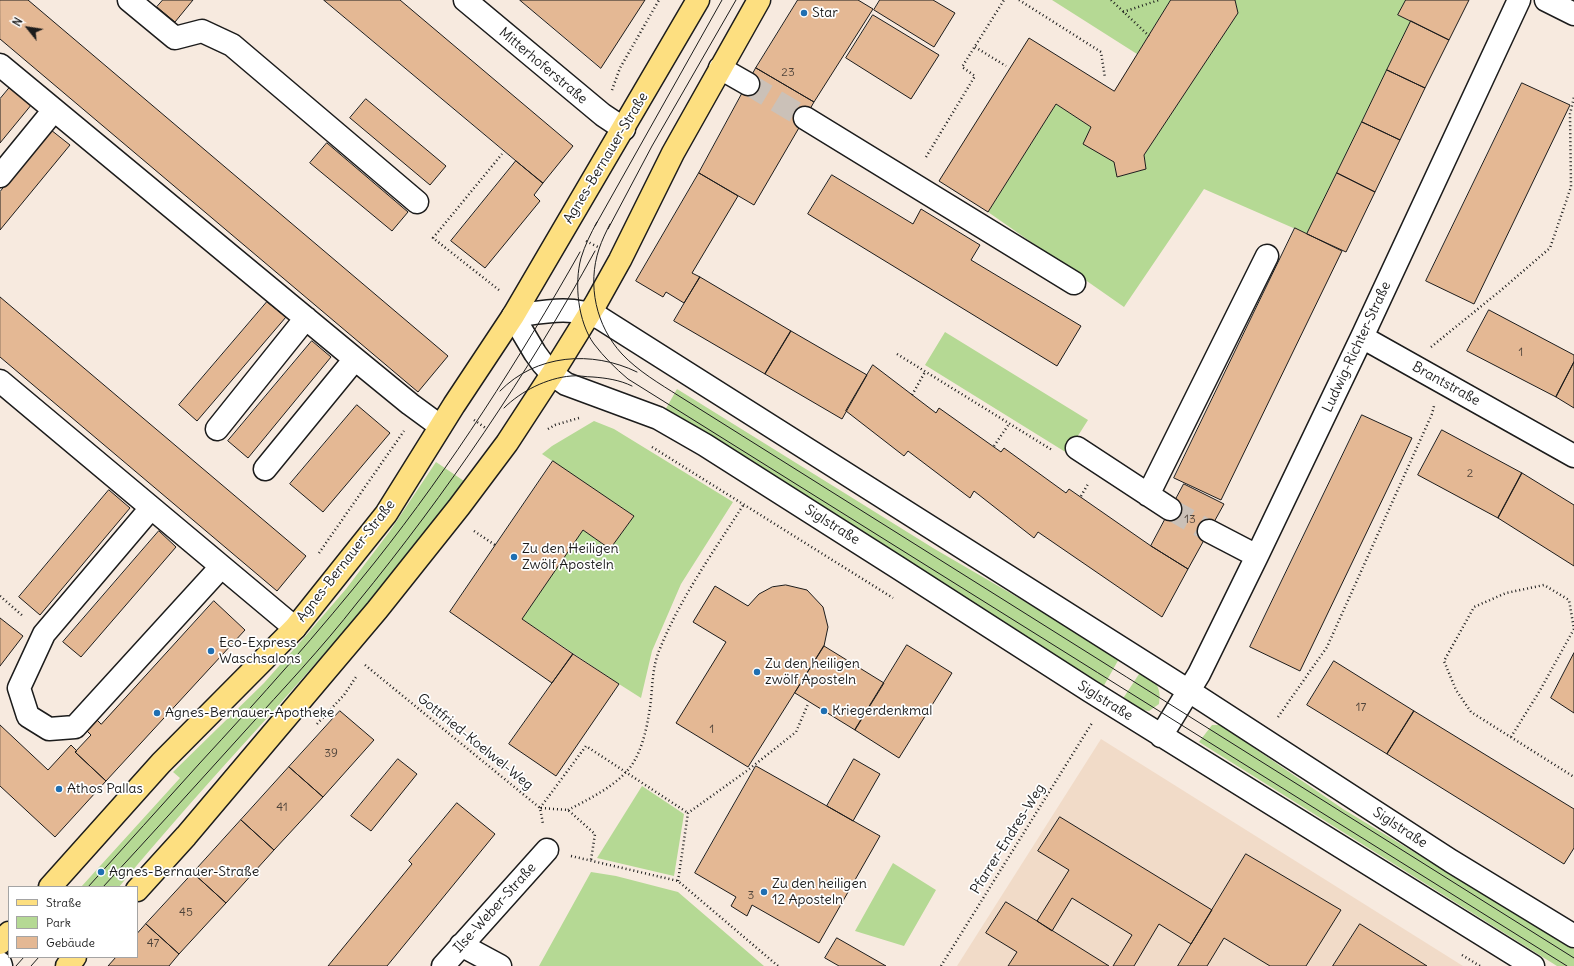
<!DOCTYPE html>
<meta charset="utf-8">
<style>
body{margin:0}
#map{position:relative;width:1574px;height:966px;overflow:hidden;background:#f7eadf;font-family:Delius,sans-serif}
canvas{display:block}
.legend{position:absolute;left:8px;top:886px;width:130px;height:72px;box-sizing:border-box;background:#fff;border:1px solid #a4a4a4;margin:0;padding:5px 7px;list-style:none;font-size:12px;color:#1c1c1c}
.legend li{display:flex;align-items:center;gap:8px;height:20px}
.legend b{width:20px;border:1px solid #a4a4a4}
.north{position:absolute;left:8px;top:8px;width:40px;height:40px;-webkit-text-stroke:3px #fff;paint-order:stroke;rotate:300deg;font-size:11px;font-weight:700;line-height:16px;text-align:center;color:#1c1c1c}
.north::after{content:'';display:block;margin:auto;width:14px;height:18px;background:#1c1c1c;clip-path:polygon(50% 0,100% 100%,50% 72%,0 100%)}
</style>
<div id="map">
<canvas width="1574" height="966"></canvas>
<ul class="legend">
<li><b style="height:5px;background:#fddf80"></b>Straße</li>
<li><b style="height:11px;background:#b5d994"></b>Park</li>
<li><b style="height:11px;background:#e4b894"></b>Gebäude</li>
</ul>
<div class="north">N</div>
</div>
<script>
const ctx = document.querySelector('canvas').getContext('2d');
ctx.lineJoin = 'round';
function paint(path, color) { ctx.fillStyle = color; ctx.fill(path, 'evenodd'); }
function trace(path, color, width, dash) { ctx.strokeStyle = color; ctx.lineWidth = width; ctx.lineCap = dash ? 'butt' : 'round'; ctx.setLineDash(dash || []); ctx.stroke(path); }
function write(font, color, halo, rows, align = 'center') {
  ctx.font = font + ' Delius,sans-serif'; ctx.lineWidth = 3.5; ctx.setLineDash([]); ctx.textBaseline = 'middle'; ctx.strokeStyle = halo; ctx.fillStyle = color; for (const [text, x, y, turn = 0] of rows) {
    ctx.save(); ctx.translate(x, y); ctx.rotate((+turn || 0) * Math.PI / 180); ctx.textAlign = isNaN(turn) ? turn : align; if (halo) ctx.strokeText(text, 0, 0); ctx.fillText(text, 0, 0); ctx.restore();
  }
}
const built = new Path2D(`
 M1101,739L1463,966H957Z`);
const green = new Path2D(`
 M1052,0H1171L1137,54Z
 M1235,0H1406L1398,15L1411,21L1307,234L1204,189L1124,307L988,212L1056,104L1091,127L1114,162L1117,177L1146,169L1144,155L1238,13Z
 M945,332L1088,420L1067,453L925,365Z
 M677,389L933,548L1120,657L1102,689L664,412Z
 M594,421L614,429L733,502L681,584L652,651L641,698L619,684L522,619L583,530L610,549L634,516L542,454L552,446Z
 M436,462L464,481C445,508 424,534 403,560C313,673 211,775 119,887H81L180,778L173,772L264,683L309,632L346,589L390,531Z
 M1141,671C1155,681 1162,686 1159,704L1149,711L1137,709L1122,700Z
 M1212,725H1219L1228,730L1343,809L1574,949V966H1557L1199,742Z
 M642,786L684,814L674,876L597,858Z
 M893,863L936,890L904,946L855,931Z
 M591,872L616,876L678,892L764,966H539Z`);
const building = new Path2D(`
 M0,0H28L448,356L418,392L0,39Z
 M163,0H193L175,22L157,7Z
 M324,0H400L573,146L543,183Z
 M520,0H645L601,68Z
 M798,0H858L873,9L814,102L756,68Z
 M880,0H933L955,13L934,47L874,10Z
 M1171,0H1235L1238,13L1144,155L1146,169L1117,177L1114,162L1083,144L1091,127L1056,104L988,212L939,181L1029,38L1114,91Z
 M1406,0H1469L1449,40L1398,15Z
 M873,15L939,55L911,99L846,58Z
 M1411,21L1449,40L1425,88L1387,70Z
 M756,68L814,102L754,205L699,173Z
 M1387,70L1425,88L1400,140L1362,122Z
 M1522,83L1570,105L1474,304L1426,281Z
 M11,86L32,104L0,143V99Z
 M366,99L446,166L430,185L350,118Z
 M1362,122L1400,140L1375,192L1337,173Z
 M51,130L70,145L0,230V192Z
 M327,143L408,212L392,231L310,163Z
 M516,161L543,183L534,195L540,201L485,268L451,241Z
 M699,173L738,196L692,273L700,277L684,303L666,292L663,297L636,281Z
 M1337,173L1375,192L1346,252L1307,234Z
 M832,175L913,224L921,209L980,245L971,260L1081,326L1057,366L808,214Z
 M1295,228L1342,251L1221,500L1174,478Z
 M700,277L791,331L765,374L674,321Z
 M0,297L306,556L277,591L0,357Z
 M267,302L286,317L197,421L179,405Z
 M1489,310L1574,355V362L1556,397L1467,351Z
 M791,331L867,375L842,419L765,374Z
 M312,341L331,357L248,458L228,441Z
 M1574,362V408L1556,397Z
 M873,365L936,413L939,408L1001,452L1004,448L1066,493L1069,489L1151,546L1188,569L1162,617L1038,532L1034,538L974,491L970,498L908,451L904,456L846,411Z
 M357,405L390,433L323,512L290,484Z
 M1362,415L1412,438L1300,671L1250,647Z
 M1442,430L1522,473L1498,518L1418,475Z
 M553,461L634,516L610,549L583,530L522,619L573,654L552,683L450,612Z
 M1522,473L1574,505V566L1498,518Z
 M1184,484L1224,504L1188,569L1151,546Z
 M109,490L130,508L40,615L19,597Z
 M159,531L176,547L81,657L63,642Z
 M786,585L807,590L823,607L828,627L824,646L748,767L676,723L726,642L693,622L715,586L748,606L759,594L772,587Z
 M214,601L245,630L106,781L75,752L91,735L86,730L96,719L101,724Z
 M0,618L23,636L0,666Z
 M907,645L952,673L899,758L855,730Z
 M824,646L884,683L855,730L795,693Z
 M1574,653V713L1551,698Z
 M573,654L619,684L556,776L509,744Z
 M1334,661L1414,711L1387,754L1307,705Z
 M340,711L374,740L323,797L289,767Z
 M1414,711L1574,809V848L1564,864L1387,754Z
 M0,725L48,770L71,745L77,751L75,752L106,781L55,837L0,786Z
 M398,759L417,774L371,831L351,816Z
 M854,759L880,774L853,821L827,806Z
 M756,766L880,836L819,943L752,905L747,916L731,906L736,897L695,873Z
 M289,767L323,797L274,850L241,820Z
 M457,803L495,834L387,966H328L412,864L409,861Z
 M1060,817L1212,910L1191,944L1159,924L1134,966H1113L1132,935L1072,898L1052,931L1037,921L1069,870L1038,851Z
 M241,820L274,850L226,903L193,873Z
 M1246,854L1341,910L1306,966H1270L1224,938L1207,966H1178Z
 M193,873L226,903L179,954L146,924Z
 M1006,902L1037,921L1109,966H1008L1017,952L986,933Z
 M146,924L179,954L169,966H108L116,957H137V934Z
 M1360,924L1427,966H1333Z
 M837,938L886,966H839L825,958Z`);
const minorTunnel = new Path2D(`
 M748,84L805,118
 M1170,509L1209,531`);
const path = new Path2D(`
 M1019,0L1101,52L1105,78
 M1111,0L1149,36
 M1123,12L1159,0
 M975,47L1006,66
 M612,90L620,68L659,0
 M926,157L975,76L962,67L1004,0
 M586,241L598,247
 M499,290L433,238L502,154
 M1431,347L1500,291L1550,248L1571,187L1570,114L1574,97
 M897,354L1052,450
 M912,395L925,372
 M474,420L487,429
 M548,429L555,425L579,418
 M994,446L1009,424
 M652,447L893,598
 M1081,496L1088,484
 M474,531L495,545
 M319,553L404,431
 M0,596L24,617
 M365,665L540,808L543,824
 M1278,717L1327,647L1432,414L1434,406
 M317,724L344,695L356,677
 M1511,737L1539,692L1574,629L1569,600L1544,585L1506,593L1474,607L1444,661L1456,690L1471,712L1574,777
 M540,808L586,746L688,813
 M541,808L568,810L595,834L591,860
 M568,810C587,800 612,788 626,772C640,758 646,732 649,714C653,692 651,671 659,651C680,598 714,551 744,504
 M571,856L678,881L778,966
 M678,881L688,813L748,770L796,732L808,704
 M1462,955L1480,966
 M941,966L1092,723`);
const minor = new Path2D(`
 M129,0L175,38L202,31L232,45L417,202
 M465,0L603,115L624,129
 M1546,0L1574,14
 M0,65L355,359L410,404L440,426
 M720,68L748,84
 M805,118L1074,283
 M0,176L54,110
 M1362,337L1574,456
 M0,381L295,628
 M217,429L306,318
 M1077,448L1170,509
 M265,469L355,359
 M1148,495L1267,256
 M151,508L44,634L19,688L28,716L49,729L75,727L221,567
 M1209,531L1257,556
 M1161,736L1199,674L1257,556L1362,337L1519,0
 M461,945L500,966
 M0,963L1,966
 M443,966L547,850
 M1533,966L1090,691L897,567L705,445L658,418L566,384L552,374L543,364L535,353L513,316C543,312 572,305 600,318L1189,691L1451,861L1574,936`);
const major = new Path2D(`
 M50,887L161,763L295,628L386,514L454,405L513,316L698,0
 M137,890L186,836L377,610L459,507L507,443L552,374L596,303L620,260L673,153L759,0
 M0,943L9,933
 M67,966L75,957`);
const tram = new Path2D(`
 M597,222C591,233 585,245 581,258C574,284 578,322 594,344C604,357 615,368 628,379L1567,966
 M610,224C606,232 602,240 599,249C587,285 596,326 622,354C638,371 660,384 679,396L1574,958
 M595,226L722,0
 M608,229L652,146L736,0
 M500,391C536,354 592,350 637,372
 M504,408C521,391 547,378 571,376C578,375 585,377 593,377C606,378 620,380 632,386
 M88,887C125,846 162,805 199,764C260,698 319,632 375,562C452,465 519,360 580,252
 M103,887C151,835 198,783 245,731C283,689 322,648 357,603C447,493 527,375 595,251
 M16,966L24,957
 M31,966L39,957`);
const markers = [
 [804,13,4,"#1f6fb2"],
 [514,557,4,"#1f6fb2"],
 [211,651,4,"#1f6fb2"],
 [757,672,4,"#1f6fb2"],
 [824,711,4,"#1f6fb2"],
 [157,713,4,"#1f6fb2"],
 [59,789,4,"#1f6fb2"],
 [101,872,4,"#1f6fb2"],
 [764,892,4,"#1f6fb2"]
];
const numberNames = [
 ["23",788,73],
 ["1",1521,353],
 ["2",1470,474],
 ["13",1190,520],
 ["17",1361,708],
 ["1",712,730],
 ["39",331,754],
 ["41",282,808],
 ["3",751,896],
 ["45",186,913],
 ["47",153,944]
];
const poiNames = [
 ["Star",812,13],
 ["Zu den Heiligen",522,549],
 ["Zwölf Aposteln",522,565],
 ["Eco-Express",219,643],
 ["Waschsalons",219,659],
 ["Zu den heiligen",765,664],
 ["zwölf Aposteln",765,680],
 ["Kriegerdenkmal",832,711],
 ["Agnes-Bernauer-Apotheke",165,713],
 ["Athos Pallas",67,789],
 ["Agnes-Bernauer-Straße",109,872],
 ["Zu den heiligen",772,884],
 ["12 Aposteln",772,900]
];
const streetNames = [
 ["Mitterhoferstraße",543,66,40],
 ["Agnes-Bernauer-Straße",606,158,-59],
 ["Ludwig-Richter-Straße",1357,347,-65],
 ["Brantstraße",1446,384,29],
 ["Siglstraße",832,525,32],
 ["Agnes-Bernauer-Straße",346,561,-52],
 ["Siglstraße",1105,701,32],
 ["Gottfried-Koelwel-Weg",475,742,39],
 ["Siglstraße",1400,828,33],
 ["Pfarrer-Endres-Weg",1008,839,-58],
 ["Ilse-Weber-Straße",495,908,-48]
];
paint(built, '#f1dbc8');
paint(green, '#b5d994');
paint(building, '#e4b894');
trace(building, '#1c1c1c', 1);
trace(minorTunnel, '#cbc1b8', 22, [22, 11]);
trace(minor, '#1c1c1c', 25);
trace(major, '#1c1c1c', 25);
trace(path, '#1c1c1c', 2.5, [1, 3]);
trace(minor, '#fff', 22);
trace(major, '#fddf80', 22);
trace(tram, '#1c1c1c', 1);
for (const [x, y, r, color] of markers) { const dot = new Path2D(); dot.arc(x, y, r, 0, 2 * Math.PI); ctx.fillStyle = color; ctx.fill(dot); trace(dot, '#fff', 1.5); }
write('12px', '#4e433a', null, numberNames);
write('14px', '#1c1c1c', '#fff', poiNames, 'left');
write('14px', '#1c1c1c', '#fff', streetNames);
</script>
